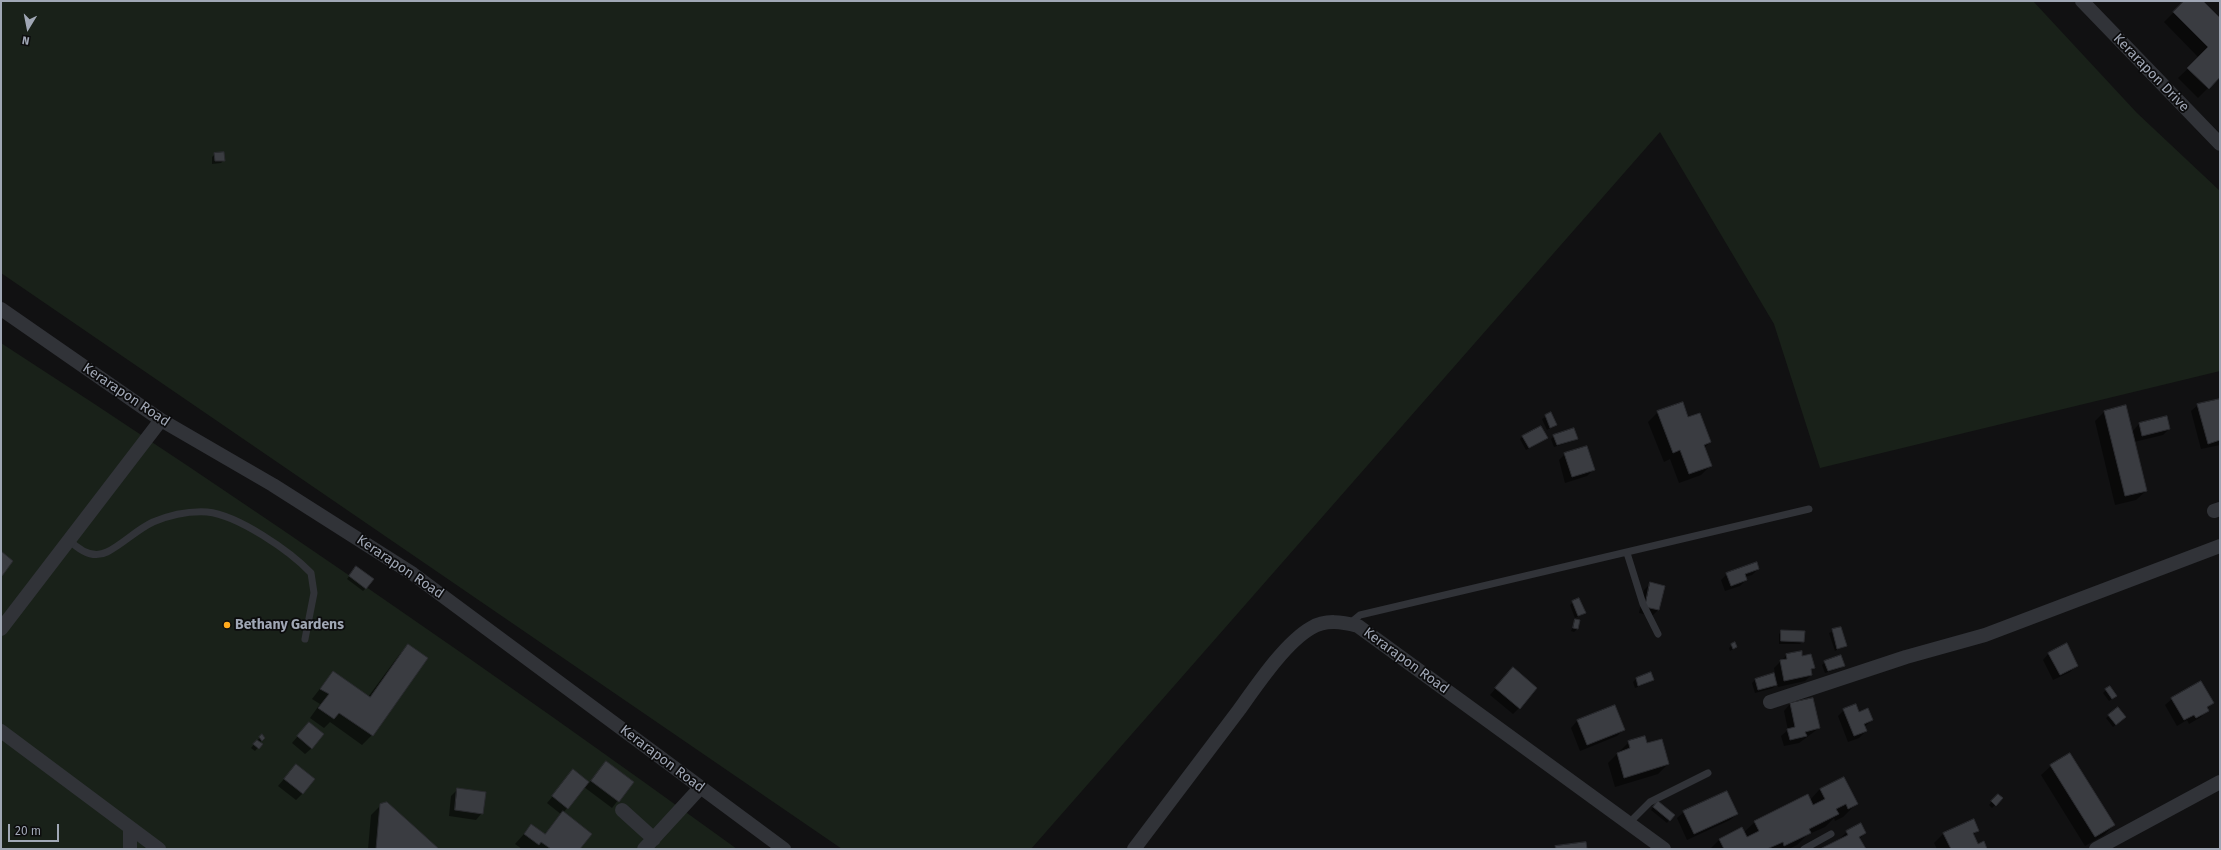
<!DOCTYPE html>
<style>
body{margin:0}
#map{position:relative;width:2221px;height:850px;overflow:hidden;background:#111112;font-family:"Fira Sans",sans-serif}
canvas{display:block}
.frame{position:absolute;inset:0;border:2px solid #a0a7b5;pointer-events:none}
.north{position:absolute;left:8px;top:8px;width:40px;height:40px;-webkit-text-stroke:3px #0c0c0d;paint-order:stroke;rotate:190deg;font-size:11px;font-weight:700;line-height:16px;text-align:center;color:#a0a7b5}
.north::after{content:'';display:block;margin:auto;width:14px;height:18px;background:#a0a7b5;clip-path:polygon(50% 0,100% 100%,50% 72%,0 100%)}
.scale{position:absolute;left:8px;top:824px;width:51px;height:18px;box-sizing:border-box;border:2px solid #a0a7b5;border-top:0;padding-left:5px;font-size:12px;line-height:14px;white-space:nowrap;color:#a0a7b5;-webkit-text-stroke:3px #0c0c0d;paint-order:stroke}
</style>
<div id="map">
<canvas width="2221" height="850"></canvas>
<div class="frame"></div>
<div class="north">N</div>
<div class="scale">20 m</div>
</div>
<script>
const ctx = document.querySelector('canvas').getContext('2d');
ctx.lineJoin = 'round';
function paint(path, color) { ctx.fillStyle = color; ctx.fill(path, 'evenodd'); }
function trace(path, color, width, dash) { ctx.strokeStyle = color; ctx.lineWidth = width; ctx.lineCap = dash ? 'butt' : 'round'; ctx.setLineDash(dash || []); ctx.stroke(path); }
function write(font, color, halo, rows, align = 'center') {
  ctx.font = font + ' "Fira Sans",sans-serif'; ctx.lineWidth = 3.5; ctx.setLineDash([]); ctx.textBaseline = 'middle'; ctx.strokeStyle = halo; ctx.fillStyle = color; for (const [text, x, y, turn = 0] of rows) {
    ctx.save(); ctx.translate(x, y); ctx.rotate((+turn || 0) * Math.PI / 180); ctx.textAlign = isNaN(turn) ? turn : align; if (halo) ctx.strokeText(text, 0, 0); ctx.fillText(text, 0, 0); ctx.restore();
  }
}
const green = new Path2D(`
 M1,1H2033L2137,113L2220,191V371L1820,468L1774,324L1660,132L1031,849H842L1,273Z
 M1,343C251,505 496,674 737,849H1Z`);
const shadow = new Path2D(`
 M2185,1H2202L2220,19V76L2198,98L2178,78L2199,58L2164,22Z
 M215,154L224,160L221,163L212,164V157Z
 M2220,400V445L2201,449L2191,411L2198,405Z
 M1658,412L1688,418L1710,442L1704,448L1710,466L1701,475L1679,483L1670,459L1664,462L1648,422Z
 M2104,412L2132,432L2139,424L2169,429L2163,435L2134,442L2146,491L2136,500L2115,505L2095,421Z
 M1551,414L1555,425L1547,430L1542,419Z
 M1523,436L1547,438L1526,450L1520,439Z
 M1554,436L1576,438L1573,441L1554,447L1551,439Z
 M1565,454L1594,469L1587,476L1565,483L1559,460Z
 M1758,569L1752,575L1745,577L1746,580L1740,586L1725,591L1721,580L1727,574Z
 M354,570L366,588L363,591L347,579Z
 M1651,583L1658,610L1652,616L1639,613L1644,590Z
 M1573,602L1585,613L1575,618L1570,605Z
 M1576,620L1577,629L1574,632L1571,631Z
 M1840,628L1845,645L1835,651L1829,633Z
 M1782,631L1803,641L1800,644H1779V634Z
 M408,645L427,658L372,735L362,745L330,722L324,728L310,718L320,704L312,699L333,672L368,697L399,655Z
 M1732,645L1736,647L1730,651L1729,648Z
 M2049,653L2077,665L2070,672L2053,680L2043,660Z
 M1787,655L1802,657L1813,668L1810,671L1811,675L1805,681L1778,687L1777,683L1773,688L1755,693L1752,683L1755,680L1776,679L1774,668Z
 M1825,662L1844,665L1841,668L1825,673L1822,665Z
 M1651,673L1653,680L1650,682L1635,688L1633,682L1636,679Z
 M1507,675L1519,708L1513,714L1490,695Z
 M2106,690L2116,696L2109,701L2103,693Z
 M1812,699L1819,728L1799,743L1784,746L1781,736L1788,730L1784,711L1790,704Z
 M2172,699L2212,703L2201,717L2189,724L2187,720L2177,726L2165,705Z
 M1614,707L1623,730L1617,736L1580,751L1571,728L1577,721Z
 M1844,710L1858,713L1872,720L1864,727L1866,731L1859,738L1848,742L1838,716Z
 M2109,716L2122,720L2113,727L2106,718Z
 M309,723L312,748L305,754L292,743Z
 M262,735L264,738L259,743L261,744L255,751L251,748Z
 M1629,742L1647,745L1668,764L1658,774L1615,787L1608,763Z
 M606,763L632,782L612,808L584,787L563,813L578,849H522L515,844L532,825L544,835L562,815L547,803L574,771L589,783Z
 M296,765L303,793L296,800L278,786Z
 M2051,766L2114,825L2104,835L2085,846L2041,775Z
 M1820,789L1856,804L1843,817L1835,821L1834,818L1825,827L1807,835L1797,845L1789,849H1710L1720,839L1743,833L1755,822L1810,800Z
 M457,790L482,813L476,820L449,816L451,796Z
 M1998,795L2002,798L1992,808L1989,805Z
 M381,805L438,849H368L371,815Z
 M1655,805L1669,820L1667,823L1651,810Z
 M1684,812L1737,814L1730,820L1687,840L1677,818Z
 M1978,830L1973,835L1977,845L1986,849H1937L1934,843L1944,833Z
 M1847,832L1865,833L1859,839L1865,849H1822L1837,841Z`);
const building = new Path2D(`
 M2184,1H2203L2220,18V77L2209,89L2187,68L2208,47L2173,12Z
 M224,152L225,161H215L214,153Z
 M2220,399V440L2208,444L2197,404Z
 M1683,402L1688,417L1700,413L1711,442L1704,445L1712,466L1689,474L1680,450L1673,453L1657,411Z
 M2126,405L2147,491L2125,496L2104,411Z
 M1551,412L1557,425L1550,428L1545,415Z
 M2167,416L2170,429L2142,436L2139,423Z
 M1541,426L1548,438L1529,448L1522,436Z
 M1574,428L1578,439L1557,445L1553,435Z
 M1587,446L1595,470L1572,477L1564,453Z
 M1,551L13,561L2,576H1Z
 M1757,562L1759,569L1745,574L1747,580L1731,586L1726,573Z
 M356,566L374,579L366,589L349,576Z
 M1650,582L1665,586L1659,610L1645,607Z
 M1579,598L1586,613L1578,616L1572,601Z
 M1575,619L1580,620L1578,629L1573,628Z
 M1841,627L1847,646L1837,649L1832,629Z
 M1781,630L1805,631L1804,642L1781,641Z
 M1735,642L1737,647L1733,649L1731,644Z
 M2067,643L2078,666L2060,675L2048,653Z
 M408,644L428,658L373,736L339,713L334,719L318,708L329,694L320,689L333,671L370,697Z
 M1802,651V656L1811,654L1815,668L1811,669L1812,675L1784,681L1780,660L1787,659L1786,654Z
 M1841,655L1845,666L1828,671L1824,661Z
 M1513,667L1537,688L1520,709L1495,688Z
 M1651,672L1654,680L1638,686L1636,678Z
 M1774,673L1777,685L1758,690L1755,679Z
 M2201,681L2214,703L2207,707L2209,711L2196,718L2194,715L2184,720L2171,698Z
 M2110,686L2117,696L2112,699L2105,689Z
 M1813,698L1820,728L1805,732L1807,736L1790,740L1787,729L1795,727L1790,703Z
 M1856,704L1859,712L1868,708L1873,720L1864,724L1867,731L1854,736L1843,709Z
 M1615,705L1625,730L1587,745L1577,720Z
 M2118,707L2126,717L2116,725L2108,715Z
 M309,722L324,734L312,749L297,736Z
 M262,734L265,738L262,741L259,737Z
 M1645,736L1647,743L1662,739L1669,764L1624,778L1617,753L1630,748L1628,741Z
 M257,740L263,744L259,749L253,744Z
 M2070,753L2115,825L2095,837L2050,765Z
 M606,761L634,782L619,802L591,781Z
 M296,764L315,779L303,794L284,779Z
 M573,769L589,782L568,809L552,796Z
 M1844,777L1858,804L1848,809L1846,804L1836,809L1839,814L1809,829L1811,833L1784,846L1783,842L1767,849H1724L1719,839L1742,827L1747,837L1759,831L1754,821L1808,794L1813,805L1825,799L1820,789Z
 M457,788L486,792L483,814L455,810Z
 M1727,791L1738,814L1694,834L1683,811Z
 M1998,794L2003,798L1996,806L1991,801Z
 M1658,801L1675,815L1670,821L1653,807Z
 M387,802L417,829L439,849H376L380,804Z
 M563,811L592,834L580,849H551L541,842L539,845L524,834L531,824L545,834Z
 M1974,819L1979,831L1973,833L1978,844L1984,841L1987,849H1951L1943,833Z
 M1861,823L1866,833L1859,837L1866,849H1820L1848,835L1846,831Z
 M1586,842L1587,849H1552L1556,848L1555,846Z`);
const service = new Path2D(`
 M69,540C79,550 93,559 107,552C123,544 136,530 153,522C170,515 189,511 207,512C238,515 290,551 311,573L314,593L305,639
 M1627,553L1643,604L1658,634
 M1349,624L1360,615L1809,509
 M1629,823L1650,802L1708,773
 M1804,849L1831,834`);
const minor = new Path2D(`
 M2082,1L2220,144
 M1,309L161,420L273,485L413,574L784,849
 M2214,511L2220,509
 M1,629L161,420
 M1770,702L1906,657L1985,635L2220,546
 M1,731L159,849
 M622,810L654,839
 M130,849V828
 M644,849L700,788
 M1134,849C1169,803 1204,756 1239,710C1257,685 1285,643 1311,628C1326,619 1342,622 1358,626L1664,849
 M2096,849L2220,782`);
const markers = [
 [227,625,4,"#ffa91c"]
];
const streetNames = [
 ["Kerarapon Drive",2151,73,46],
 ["Kerarapon Road",126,395,34],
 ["Kerarapon Road",400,567,34],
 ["Kerarapon Road",1406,661,36],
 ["Kerarapon Road",662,759,37]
];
const poiNames = [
 ["Bethany Gardens",235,625]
];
paint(green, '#192119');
paint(shadow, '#0007');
paint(building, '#3a3c41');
trace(building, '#2a2b2f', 1);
trace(service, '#313338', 7);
trace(minor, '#313338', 14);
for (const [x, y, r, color] of markers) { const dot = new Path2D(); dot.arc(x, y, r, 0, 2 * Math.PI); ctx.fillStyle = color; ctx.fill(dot); trace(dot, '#0c0c0d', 1.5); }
write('14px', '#a0a7b5', '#0c0c0d', streetNames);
write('bold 14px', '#a0a7b5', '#0c0c0d', poiNames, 'left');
</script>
